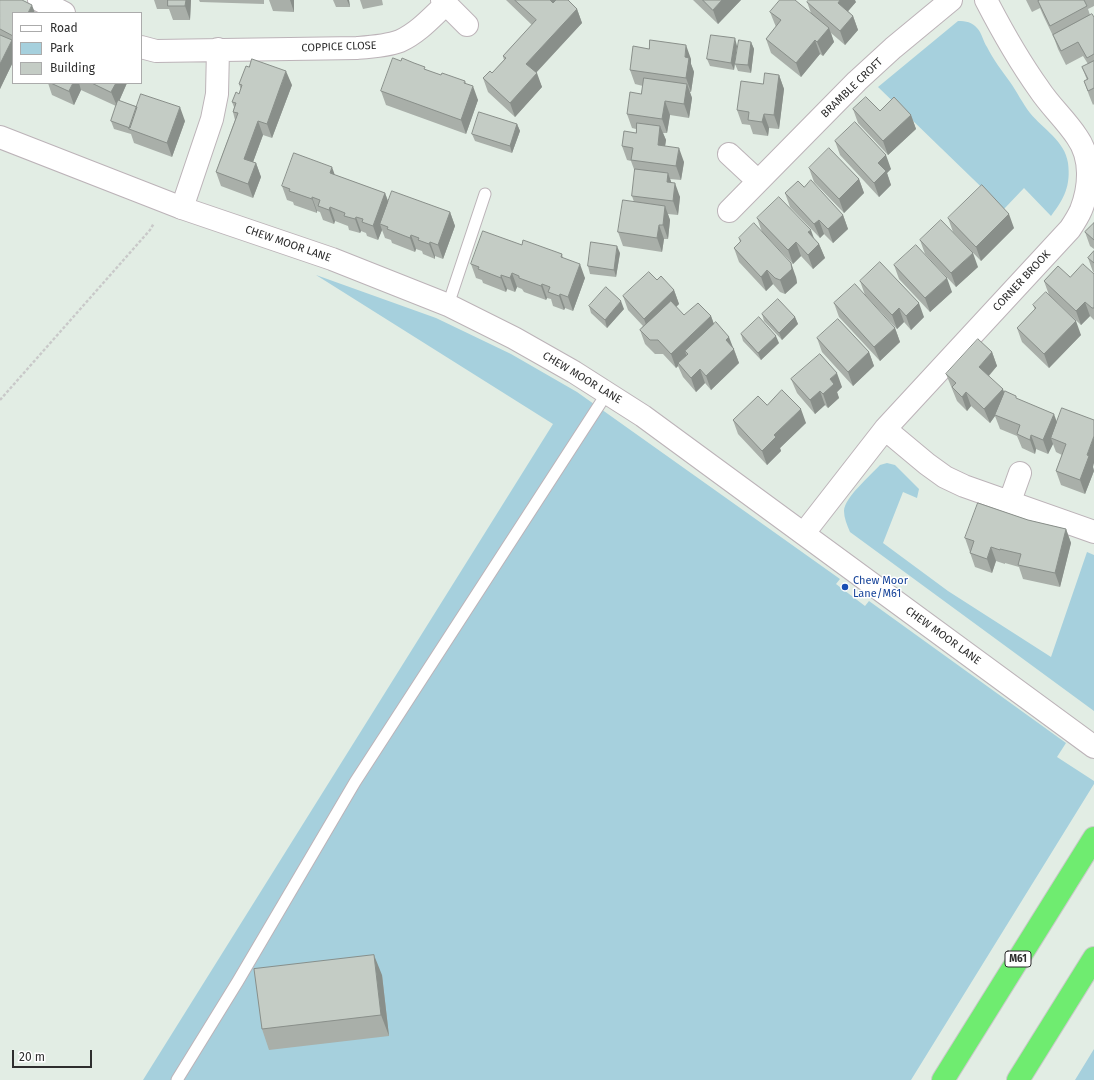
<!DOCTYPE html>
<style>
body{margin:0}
#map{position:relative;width:1094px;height:1080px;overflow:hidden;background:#e2ede4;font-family:"Fira Sans",sans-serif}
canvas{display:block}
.legend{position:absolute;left:12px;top:12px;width:130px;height:72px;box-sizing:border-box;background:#fff;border:1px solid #ababab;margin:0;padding:5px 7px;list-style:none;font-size:12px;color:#2e2e2e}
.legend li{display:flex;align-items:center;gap:8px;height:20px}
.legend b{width:20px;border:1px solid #ababab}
.scale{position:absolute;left:12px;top:1050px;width:80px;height:18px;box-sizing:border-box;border:2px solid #2e2e2e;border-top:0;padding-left:5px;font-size:12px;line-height:14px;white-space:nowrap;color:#2e2e2e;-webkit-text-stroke:3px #fff;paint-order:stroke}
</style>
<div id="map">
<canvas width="1094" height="1080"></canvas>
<ul class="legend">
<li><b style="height:5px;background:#fff"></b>Road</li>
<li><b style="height:11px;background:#a6d0dd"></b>Park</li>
<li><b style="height:11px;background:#c4ccc5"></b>Building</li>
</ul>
<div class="scale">20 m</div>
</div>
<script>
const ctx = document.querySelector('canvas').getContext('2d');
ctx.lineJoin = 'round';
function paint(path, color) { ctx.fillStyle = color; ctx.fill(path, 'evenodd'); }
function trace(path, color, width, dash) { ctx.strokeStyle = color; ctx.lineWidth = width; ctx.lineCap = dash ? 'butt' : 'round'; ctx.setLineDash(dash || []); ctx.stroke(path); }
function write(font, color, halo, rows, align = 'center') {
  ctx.font = font + ' "Fira Sans",sans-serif'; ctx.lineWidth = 3; ctx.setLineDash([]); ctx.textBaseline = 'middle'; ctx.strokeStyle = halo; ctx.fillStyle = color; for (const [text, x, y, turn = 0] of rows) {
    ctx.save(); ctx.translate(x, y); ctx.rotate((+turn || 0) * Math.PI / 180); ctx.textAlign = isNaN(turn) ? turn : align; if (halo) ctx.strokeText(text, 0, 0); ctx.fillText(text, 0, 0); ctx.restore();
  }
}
const green = new Path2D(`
 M958,21C966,21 972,22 977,28C982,33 983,41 987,47C993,59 1002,71 1010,82C1017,92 1023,104 1030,113C1043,129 1065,141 1068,163C1071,186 1064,199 1051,216L1024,188L1004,209L878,87Z
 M316,275L436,318L511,354L577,392L840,579L836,584L865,606L869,601L1066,743L1057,757L1094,781V784L911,1080H143L553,424Z
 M887,463L895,465L919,489L917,498L903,492L883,543L948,591L1051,657L1087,552L1094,555V711L850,532C847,525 844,518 844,511C844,498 871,475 880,465Z
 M1094,1049V1080H1075Z`);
const path = new Path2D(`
 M0,400L150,230L154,223`);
const lane = new Path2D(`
 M448,305L485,194
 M177,1080L238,981L355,782L607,393`);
const street = new Path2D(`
 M39,0L64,13
 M442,0L467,25
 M141,47L156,51L357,48C371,47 387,46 400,41C418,33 432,17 446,4
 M729,154L758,181
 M182,208L212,119L217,94L218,49
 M729,211L857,81L893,48L951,0
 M885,429L927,464L945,477L964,486L1094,532
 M1010,501L1020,473
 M804,533L885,429L1070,229C1074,223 1078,217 1081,210C1090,187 1092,158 1077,137C1066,120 1050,106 1039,89C1019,61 1002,31 986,0`);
const secondary = new Path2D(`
 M0,137L182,208L332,259L448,305L514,338L574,372L643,416L1094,747`);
const highway = new Path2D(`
 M943,1080L1094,838
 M1018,1080L1094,958`);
const wall = new Path2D(`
 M0,0L13,13V62L0,89Z
 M154,0H191L190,20H173L169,9H157Z
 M199,0H264V4L200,2Z
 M269,0H294V12L273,11Z
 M333,0H349L350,7H336Z
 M360,0H382L383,5L363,9Z
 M506,0H568L577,9L582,23L536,73L542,87L515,117L488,92L483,78L492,73L504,60L503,56L532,25Z
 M693,0H741L718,24Z
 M1026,0H1094V6L1088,9L1090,15L1094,17V104L1093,105L1089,95L1084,81L1087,80L1082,67L1088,64L1083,56L1066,65L1058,49L1054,38L1043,15L1040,8L1032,12Z
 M807,2H856L848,11L853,16L858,30L845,45L831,33L834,42L823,56L820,54L801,77L771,53L766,39L776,27L770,12L811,13Z
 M751,42L754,49L751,73L738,71L735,64Z
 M737,46L734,70L710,66L707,59Z
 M691,59V64L694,72L691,92H690L692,98L689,118L670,115L667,133H663L666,140L665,146L684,162L681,180L670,179L671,182L680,197L678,215L668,214L670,220L668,239H664L662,252L623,246L618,232L634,202L632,196L635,172L631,161L627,160L622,146L636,133V129L632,128L627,114L641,94L643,86L635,84L630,70Z
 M426,70L466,84L478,100L466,134L386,105L381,91Z
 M779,75L784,89L779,129L769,128L768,136L753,134L750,125L742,124L737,110L763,84Z
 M48,83H127L119,101L185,121L172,157L134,143L131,134L114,129L111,121L116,106L81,90L74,105L52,95Z
 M239,84L292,85L272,138L263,135L253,162L256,163L261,177L253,198L221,186L216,172L235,120L233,112L234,107L232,102L239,94L241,90Z
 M853,109L880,111L911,115L916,129L888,155L858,123Z
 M517,124L520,131L512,153L475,141L472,134Z
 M835,141L891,169L887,173L891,185L879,197L840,155Z
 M809,168L859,179L864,193L844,213L814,182Z
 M335,175L385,193L388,201L450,212L455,226L443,259L435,256V259L423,254L422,251L416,249L415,252L392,243L391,240L385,238L382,230L378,240L367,236L366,233L361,231L360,233L349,230L348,226L335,221L334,224L323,220L320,212L317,211V213L294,205L293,202L287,200L282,186Z
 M804,187L843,215L848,229L833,243L824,234L820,238L790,207L785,193Z
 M757,218L813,238L819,244L825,258L813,269L801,256L793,264L762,232Z
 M948,218L1014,228L981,261L953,232Z
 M1094,223V249L1090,246L1085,232Z
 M739,238L796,277L797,283L785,294L780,292L773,284L766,291L739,262L734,248L740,242Z
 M920,240L978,267L956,287L925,254Z
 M522,245L562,254L563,258L585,278L573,311L565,308L564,310L553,306L551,299L547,298L546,300L524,292L522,289L517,287L515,292L507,289L506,292L483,283L482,280L476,278L471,264Z
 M1094,251V273L1093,272L1088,258Z
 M620,253L616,277L590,274L588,266Z
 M894,265L952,292L930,312L899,279Z
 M1094,274V320L1090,316L1081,325L1049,295L1044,281Z
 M657,280L674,290L679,304L676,307L684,315L711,316L714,324L734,349L739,363L711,390L705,383L696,392L683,377L678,366L676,368L663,354H655L645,344L640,330L643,326L628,310L623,296Z
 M860,281L924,317L911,330L904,322L897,329L865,295Z
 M834,303L895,328L900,342L880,361L839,317Z
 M1033,305L1081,335L1049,368L1022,342L1017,328L1035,310Z
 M589,306L624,309L607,328L591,313Z
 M762,314L795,317L798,324L782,340L764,321Z
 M741,334L779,343L761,360L743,341Z
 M817,338L869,352L874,366L853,386L822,352Z
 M992,352L997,366L989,376L1004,392L1057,422L1093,467L1094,471L1085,494L1061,485L1056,471L1062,455L1056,452L1053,444L1048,454L1036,449L1035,454L1022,448L1017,436L1000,429L995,416L990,423L971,406L967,411L957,401L946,374Z
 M791,379L842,387L837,392L839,398L828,408L825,405L815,414L797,393Z
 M767,405L806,423L780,448L781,451L767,465L738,434L733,420Z
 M1028,520L1066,529L1071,543L1060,587L1023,579L1019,567L1005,563V564L996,561L992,573L975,567L965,538Z
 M382,975L389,1036L269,1050L262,1029Z`);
const shadedWall = new Path2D(`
 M186,0H191L190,20L185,6Z
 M290,0H294V12Z
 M347,0H349L350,7Z
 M546,0H556L549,8Z
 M722,0H741L718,24L713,10Z
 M840,0H855L856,2L843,17L838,3Z
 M32,5L35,13H28Z
 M577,9L582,23L531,78L526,64Z
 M853,16L858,30L845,45L840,31Z
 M829,28L834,42L823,56L817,42Z
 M735,38L737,46L734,70L731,63Z
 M12,40L13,44V62L0,89V64Z
 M815,40L820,54L801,77L796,63Z
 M751,42L754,49L751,73L748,65Z
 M686,45L691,59V64L694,72L691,92L686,78L685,57Z
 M286,71L292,85L272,138L267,124Z
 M537,73L542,87L515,117L510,103Z
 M779,75L784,89L779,129L774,115Z
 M465,81L470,95L473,86L478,100L466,134L461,120Z
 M73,83H79L81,90L74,105L69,91Z
 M116,83H127L117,106L111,92Z
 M687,84L692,98L689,118L684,104Z
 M665,101L670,115L667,133L662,119Z
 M180,107L185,121L172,157L167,143Z
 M764,114L769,128L768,136L762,122Z
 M911,115L916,129L888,155L883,141Z
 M258,121L263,135L249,173L244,159Z
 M517,124L520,131L512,153L510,146Z
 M660,126L666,140L663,159L658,145Z
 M679,148L684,162L681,180L676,166Z
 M886,155L891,169L887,173L891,185L879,197L874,183L878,163Z
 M256,163L261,177L253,198L248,184Z
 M332,167L337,181L330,173Z
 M668,173L673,187L667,182Z
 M859,179L864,193L844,213L839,199Z
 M675,183L680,197L678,215L673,201Z
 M385,193L390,207L380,224L382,230L378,240L373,226Z
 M312,197L317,211V213L312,199Z
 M665,206L670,220L668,239L663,225Z
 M330,207L335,221L334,224L329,210Z
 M450,212L455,226L443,259L438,245Z
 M1009,214L1014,228L981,261L976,247Z
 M843,215L848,229L833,243L828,229Z
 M356,217L361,231L360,233L355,219Z
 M819,220L824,234L820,238L814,224Z
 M659,225L664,239L662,252L657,238Z
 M811,230L816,244L808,232Z
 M411,235L416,249L415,252L410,238Z
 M430,242L435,256V259L429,244Z
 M796,242L801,256L793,264L788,250Z
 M819,244L825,258L813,269L808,255Z
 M617,246L620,253L616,277L614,270Z
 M973,253L978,267L956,287L951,273Z
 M791,263L796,277L797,283L785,294L780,280Z
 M580,264L585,278L573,311L568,297Z
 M767,270L773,284L766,291L761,277Z
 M512,273L517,287L515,292L510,278Z
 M501,275L507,289L506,292L501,278Z
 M947,278L952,292L930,312L925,298Z
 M542,284L547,298L546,300L541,286Z
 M674,290L679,304L649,333L644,319Z
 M560,294L565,308L564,310L559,296Z
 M621,301L624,309L607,328L605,320Z
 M1085,302L1090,316L1081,325L1076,311Z
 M919,303L924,317L911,330L906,316Z
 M899,308L904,322L897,329L892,315Z
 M711,316L716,330L688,354L685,351L687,357L678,363V366L676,368L671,354Z
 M795,317L798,324L782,340L779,333Z
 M1076,321L1081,335L1049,368L1044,354Z
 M895,328L900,342L880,361L874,347Z
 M776,336L779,343L761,360L758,353Z
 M729,337L739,363L711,390L706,376L726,340Z
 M869,352L874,366L853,386L848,372Z
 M992,352L997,366L984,381L979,367Z
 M700,369L705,383L696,392L691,378Z
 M837,373L842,387L837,392L839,398L828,408L823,394L830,379Z
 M1003,389L1008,403L995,415V416L990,423L984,409Z
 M820,391L825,405L815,414L810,400Z
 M966,392L971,406L967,411L962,397Z
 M801,409L806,423L780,448L781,451L767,465L762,451L774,435Z
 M1054,414L1059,428L1051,438L1053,444L1048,454L1043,440Z
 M1031,435L1036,449L1035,454L1030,440Z
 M1094,436V463L1093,467L1094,471L1085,494L1080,480L1087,455Z
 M1066,529L1071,543L1060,587L1055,573Z
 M991,547L996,561L992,573L987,559Z
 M374,955L382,975L389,1036L381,1015Z`);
const building = new Path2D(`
 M0,0H22L32,5L28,13H13V36L0,29Z
 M168,0H186L185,6H168Z
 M515,0H550L553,3L556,0H568L577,9L526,64L537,73L510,103L483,78L490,71L492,73L506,58L503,56L536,20Z
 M703,0H722L713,10Z
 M780,0H795L829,28L817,42L815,40L796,63L766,39L781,20L770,12Z
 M809,0H840L838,3L853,16L840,31L807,2Z
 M1040,0H1084L1087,6L1050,26L1038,1Z
 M1092,14L1094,17V54L1087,58L1078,42L1061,51L1053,35Z
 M0,35L12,40L0,64Z
 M711,35L735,38L731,63L707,59Z
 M650,40L686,45L685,57L689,58L686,78L630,70L633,46L649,49Z
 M739,40L751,42L748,65L735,64Z
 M393,58L401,61L402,58L414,63L425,67L424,69L441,75L442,73L465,81L464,83L473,86L461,120L381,91Z
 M252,59L286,71L267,124L258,121L244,159L256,163L248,184L216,172L238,113L233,112L236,103L232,102L236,92L239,94L242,85L239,84L246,66L249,67Z
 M1094,61V88L1088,91L1084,81L1088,79L1082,67Z
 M765,73L779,75L774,115L764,114L762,122L748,120L749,112L737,110L741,81L763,84Z
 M644,78L687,84L684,104L665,101L662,119L627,114L630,92L641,94Z
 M51,83H73L69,91Z
 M92,83H116L111,92Z
 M141,94L180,107L167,143L129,129Z
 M866,97L880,111L894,97L911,115L883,141L853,109Z
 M118,100L137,107L130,128L111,121Z
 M479,112L517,124L510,146L472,134Z
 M855,122L886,155L878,163L886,171L874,183L835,141Z
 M637,123L660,126L658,145L679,148L676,166L631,160L633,148L622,146L624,131L636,133Z
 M829,148L859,179L839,199L809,168Z
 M294,153L332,167L330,173L385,193L373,226L362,222L363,219L356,217L355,219L344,216L345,213L330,207L329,210L318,206L320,200L312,197V199L289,191L290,189L282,186Z
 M635,169L668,173L667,182L675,183L673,201L632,196Z
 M811,180L843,215L828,229L819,220L814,224L785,193L798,181L804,187Z
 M982,185L1009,214L976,247L948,218Z
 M392,191L450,212L438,245L430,242L429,244L418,240L419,238L411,235L410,238L387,229L388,227L380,224Z
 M779,197L811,230L808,232L819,244L808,255L796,242L788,250L757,218Z
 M623,200L665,206L663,225H659L657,238L618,232Z
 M941,220L973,253L951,273L920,240Z
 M754,223L791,263L792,269L780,280L775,278L767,270L761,277L734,248L741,241L739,238Z
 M1094,223V240L1085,232Z
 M483,231L522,245L523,240L562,254L561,257L580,264L568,297L560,294L559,296L548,292L550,287L542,284L541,286L519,278V276L512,273L510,278L501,275V278L478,269L479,267L471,264Z
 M591,242L617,246L614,270L588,266Z
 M916,245L947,278L925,298L894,265Z
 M1094,251V263L1088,258Z
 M880,262L919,303L906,316L899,308L892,315L860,281Z
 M1083,264L1094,274V308H1092L1085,302L1076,311L1044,281L1058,266L1070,277Z
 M649,272L657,280L661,276L674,290L644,319L623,296Z
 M855,284L895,328L874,347L834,303Z
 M606,287L621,301L605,320L589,306Z
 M1046,292L1076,321L1044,354L1017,328L1036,308L1033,305Z
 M778,299L795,317L779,333L762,314Z
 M671,301L684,315L698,303L711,316L671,354L658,340H650L640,330Z
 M759,317L776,336L758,353L741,334Z
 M838,319L869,352L848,372L817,338Z
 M716,322L729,337L726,340L734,349L706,376L700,369L691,378L678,363L688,354L685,351Z
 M978,339L992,352L979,367L1003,389L984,409L966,392L962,397L952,387L956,383L946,374Z
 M820,354L837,373L830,379L834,384L823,394L820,391L810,400L791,379Z
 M782,390L801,409L774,435L776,437L762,451L733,420L758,396L767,405Z
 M1005,391L1016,396V398L1054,414L1043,440L1031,435L1030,440L1017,434L1020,425L995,415Z
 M1062,408L1094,420V436L1087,455L1089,456L1080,480L1056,471L1066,444L1051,438Z
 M978,503L1028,520L1066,529L1055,573L1018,565L1021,554L1000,549V550L991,547L987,559L970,553L974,541L965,538Z
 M374,955L381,1015L262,1029L254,969Z`);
const markers = [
 [845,587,4,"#1a4fb4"]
];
const shields = [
 [1018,959,26]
];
const shieldNames = [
 ["M61",1018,959]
];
const streetNames = [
 ["COPPICE CLOSE",339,47,-2],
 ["BRAMBLE CROFT",852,88,-44],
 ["CHEW MOOR LANE",288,244,19],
 ["CORNER BROOK",1022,281,-47],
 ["CHEW MOOR LANE",582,378,31],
 ["CHEW MOOR LANE",943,636,36]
];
const transitNames = [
 ["Chew Moor",853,581],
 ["Lane/M61",853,594]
];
paint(green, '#a6d0dd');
trace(lane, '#bcb3b8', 13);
trace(street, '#bcb3b8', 24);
trace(secondary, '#bcb3b8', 24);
trace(highway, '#c9c9c9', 24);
trace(path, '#c9c9c9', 2.5, [3, 2]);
trace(lane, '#fff', 11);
trace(street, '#fff', 22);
trace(secondary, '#fff', 22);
trace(highway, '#6fec70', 22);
paint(wall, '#a9afa9');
paint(shadedWall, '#898f8a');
paint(building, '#c4ccc5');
trace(building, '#898f8a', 1);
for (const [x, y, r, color] of markers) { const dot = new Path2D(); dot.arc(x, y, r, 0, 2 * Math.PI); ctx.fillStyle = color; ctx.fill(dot); trace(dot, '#fff', 1.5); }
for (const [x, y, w] of shields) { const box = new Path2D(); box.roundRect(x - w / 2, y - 8, w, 16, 3); ctx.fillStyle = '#fff'; ctx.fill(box); trace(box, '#2e2e2e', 1); }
write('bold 10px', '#2e2e2e', null, shieldNames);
write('11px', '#2e2e2e', '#fff', streetNames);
write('11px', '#164399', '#fff', transitNames, 'left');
</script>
